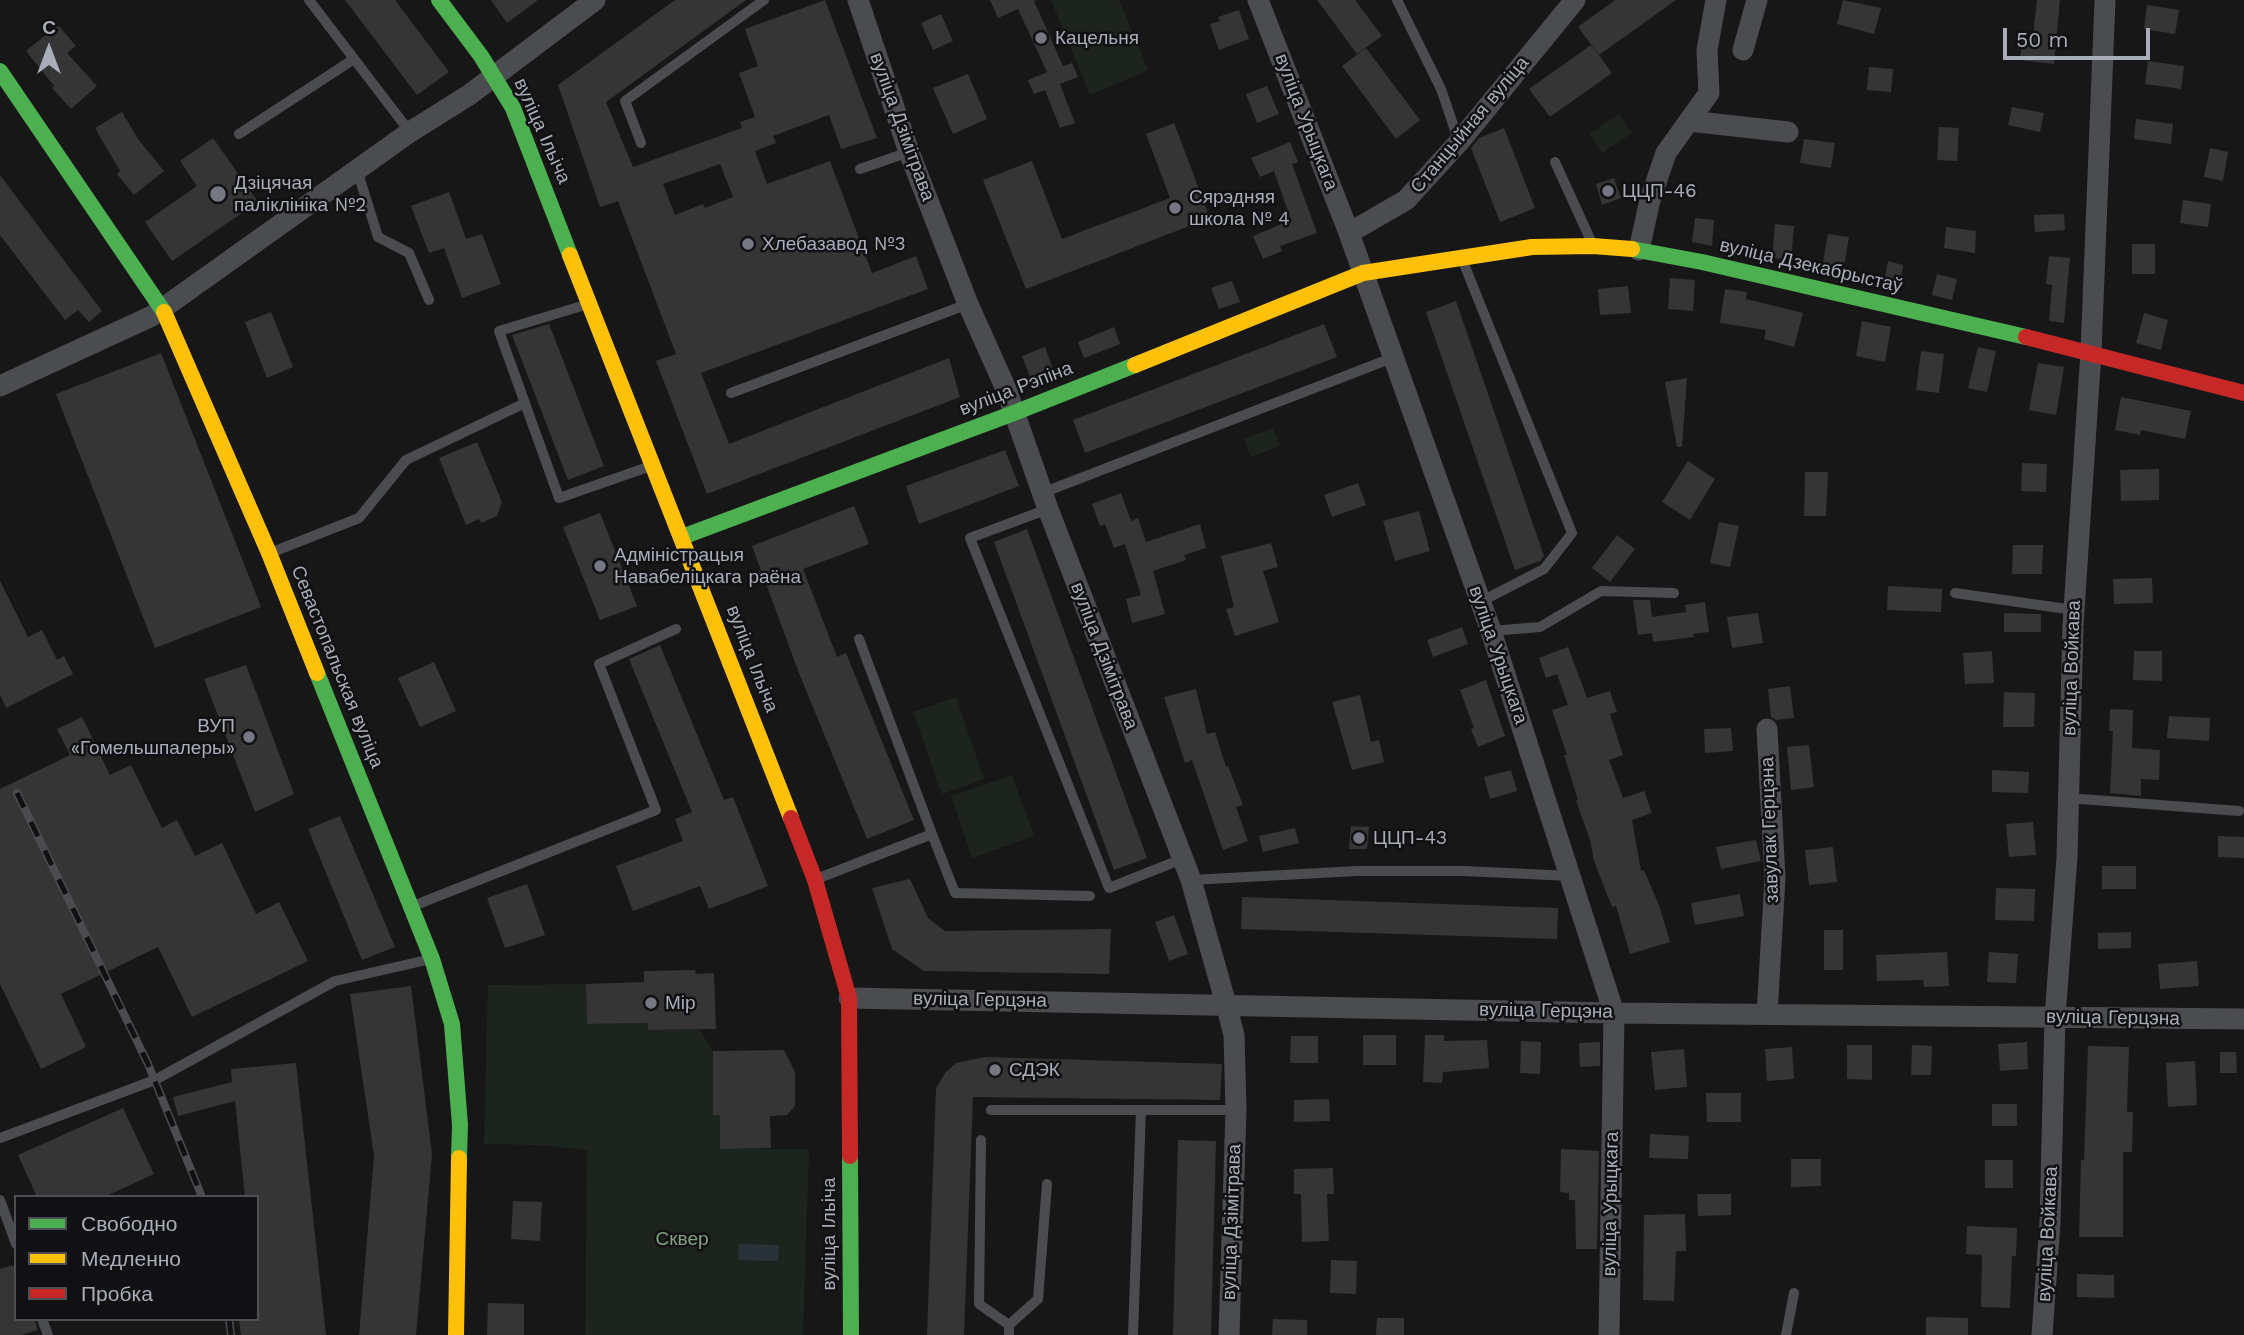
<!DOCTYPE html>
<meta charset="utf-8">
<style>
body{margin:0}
#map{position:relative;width:2244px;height:1335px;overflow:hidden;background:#171717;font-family:"Work Sans",sans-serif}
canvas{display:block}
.legend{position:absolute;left:14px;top:1195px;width:245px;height:126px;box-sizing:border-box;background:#111113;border:2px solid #4d4f55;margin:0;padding:9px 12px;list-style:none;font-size:21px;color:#a8adb8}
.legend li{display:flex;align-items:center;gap:14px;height:35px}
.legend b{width:35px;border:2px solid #4d4f55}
.north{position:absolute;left:14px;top:14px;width:70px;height:70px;-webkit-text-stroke:5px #111113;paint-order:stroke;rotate:0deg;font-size:19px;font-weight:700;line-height:28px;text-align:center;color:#a8adb8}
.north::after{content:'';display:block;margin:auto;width:24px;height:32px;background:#a8adb8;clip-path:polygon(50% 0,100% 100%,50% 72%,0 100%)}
.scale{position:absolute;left:2003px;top:28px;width:147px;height:32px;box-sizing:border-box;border:4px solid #a8adb8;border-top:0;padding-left:9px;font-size:21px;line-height:24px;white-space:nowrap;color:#a8adb8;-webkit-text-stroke:5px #111113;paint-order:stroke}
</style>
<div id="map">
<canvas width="2244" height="1335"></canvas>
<ul class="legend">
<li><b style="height:9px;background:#4caf50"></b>Свободно</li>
<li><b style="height:9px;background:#ffc107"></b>Медленно</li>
<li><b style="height:9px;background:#c62828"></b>Пробка</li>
</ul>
<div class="north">С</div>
<div class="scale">50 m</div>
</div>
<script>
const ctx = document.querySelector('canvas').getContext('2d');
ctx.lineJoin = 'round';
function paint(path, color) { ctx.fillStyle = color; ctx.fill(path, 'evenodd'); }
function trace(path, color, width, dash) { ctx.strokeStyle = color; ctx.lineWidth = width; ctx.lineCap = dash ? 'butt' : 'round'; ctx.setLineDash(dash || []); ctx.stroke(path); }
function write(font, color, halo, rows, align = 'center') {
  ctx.font = font + ' "Work Sans",sans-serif'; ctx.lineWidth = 5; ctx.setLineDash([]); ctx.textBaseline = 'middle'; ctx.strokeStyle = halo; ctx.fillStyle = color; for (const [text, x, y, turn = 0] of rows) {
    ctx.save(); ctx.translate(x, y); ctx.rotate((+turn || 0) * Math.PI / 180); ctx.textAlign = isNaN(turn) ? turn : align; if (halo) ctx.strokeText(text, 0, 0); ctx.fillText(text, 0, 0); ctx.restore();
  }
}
const green = new Path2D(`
 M1051,0H1119L1148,70L1090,95Z
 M1619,114L1632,133L1602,153L1589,134Z
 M1273,428L1280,446L1251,457L1244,439Z
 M956,697L984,779L942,794L913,712Z
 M1012,775L1034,836L972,858L951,796Z
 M586,984L587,1024L648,1023V1030L699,1029L713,1051V1115H720V1149H809L803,1335H585L587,1150L535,1145L484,1144L488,985Z`);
const water = new Path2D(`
 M739,1244L779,1245L778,1261L738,1260Z`);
const building = new Path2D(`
 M345,0H395L449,72L417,95Z
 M491,0H538L507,23Z
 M675,0H746L606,102L633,167L742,128L740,122L755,117L739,73L758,66L745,29L825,0L877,138L841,149L829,115L773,136L776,143L755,151L767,184L830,161L872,273L916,256L928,289L701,373L729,444L949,358L960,397L707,494L656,361L676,354L618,201L600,207L558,85ZM720,164L733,197L705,208L703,204L675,215L663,184Z
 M990,0H1037L1034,1L1063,66L1072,63L1078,77L1060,84L1075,123L1060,128L1045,90L1034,94L1028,80L1047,72L1018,9L998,18Z
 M1317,0H1355L1382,36L1357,54Z
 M1615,0H1676L1599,55L1578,27Z
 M1843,0L1881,8L1874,34L1837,24Z
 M2037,0H2060L2054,64L2020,60L2023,34L2033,35Z
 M2147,5L2179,10L2175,34L2144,29Z
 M1239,10L1249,39L1219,50L1210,24L1220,21L1218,17Z
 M941,14L953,41L933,50L921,23Z
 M58,25L76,46L67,53L97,86L71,109L52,88L54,86L26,51Z
 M1591,45L1612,73L1550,117L1529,89Z
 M1366,48L1420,120L1396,139L1342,66Z
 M2148,61L2184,66L2181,89L2145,84Z
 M1869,67L1893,69L1891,92L1867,90Z
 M968,74L987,119L953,134L933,88Z
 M1267,86L1279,114L1257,123L1246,94Z
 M2012,107L2044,113L2040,132L2008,125Z
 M122,112L138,139L164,171L134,195L117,174L120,171L95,128Z
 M2136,119L2173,124L2171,144L2134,139Z
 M1174,123L1210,218L1026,289L983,180L1032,161L1062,239L1170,198L1146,134Z
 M1939,127L1959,128L1957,161L1937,160Z
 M1504,128L1535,208L1500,222L1471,148L1479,138Z
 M213,138L258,202L172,261L145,222L197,186L180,161Z
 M1804,139L1835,143L1831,168L1800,163Z
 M1290,142L1298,162L1292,164L1317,233L1280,246L1282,251L1263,259L1253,236L1291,220L1274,171L1260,177L1251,158Z
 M2210,148L2228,152L2223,181L2204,177Z
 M0,175L102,311L89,322L78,310L65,320L0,235Z
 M1614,178L1621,198L1602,205L1596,184Z
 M449,192L466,239L482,234L501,284L462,298L444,248L429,253L411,206Z
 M2183,200L2211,204L2208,227L2180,223Z
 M2064,214L2065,230L2035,232L2034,215Z
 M1695,218L1714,220L1712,246L1692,242Z
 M1775,224L1794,226L1791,260L1772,258Z
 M1946,227L1976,231L1975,253L1944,248Z
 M1828,234L1849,237L1843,272L1822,268Z
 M2132,244H2155V274H2132Z
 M2049,256L2070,258L2064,323L2049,321L2052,285L2046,284Z
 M1888,261L1903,265L1900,285L1884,282Z
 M1937,274L1957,279L1952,300L1932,295Z
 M1670,278L1695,280L1693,311L1668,309Z
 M1232,281L1240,302L1219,309L1211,288Z
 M1628,286L1631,313L1600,315L1598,289Z
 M1725,289L1747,292L1746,299L1803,313L1794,347L1764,339L1766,330L1720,323Z
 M1456,301L1544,556L1540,561L1515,570L1426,312Z
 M271,312L293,367L267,378L245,322Z
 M2144,313L2168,320L2161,350L2136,343Z
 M1862,321L1891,327L1885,362L1856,356Z
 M549,324L604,466L568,480L512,335Z
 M1324,324L1337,357L1085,453L1073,420Z
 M1114,327L1120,344L1084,358L1078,342Z
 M1045,347L1053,369L1030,377L1022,356Z
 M1978,347L1996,351L1987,392L1968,388Z
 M1921,351L1944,354L1939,393L1916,390Z
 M161,353L261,607L155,648L56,394Z
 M2038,363L2064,367L2056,415L2029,410Z
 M1687,378L1682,447H1677L1665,382Z
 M2121,397L2191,411L2185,439L2141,430L2140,435L2115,430Z
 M477,442L502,502L497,516L481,523L479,519L466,525L439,458Z
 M1005,450L1019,486L919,524L906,486Z
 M1688,461L1715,479L1690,520L1662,502Z
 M2022,463L2047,464L2046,492L2021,491Z
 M2159,469V500L2121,501L2120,470Z
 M1805,472H1828L1826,516H1804Z
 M1358,483L1366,505L1332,517L1324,495Z
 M1121,493L1131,521L1138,518L1146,542L1200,524L1206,548L1184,555L1186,560L1153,571L1165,614L1132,623L1126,599L1141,595L1125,544L1114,548L1105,524L1100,526L1092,504Z
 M854,506L869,544L803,569L837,657L846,653L914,820L867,839L799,673L752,546Z
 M1419,511L1430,551L1395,561L1383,521Z
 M600,513L637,606L600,620L563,527Z
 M1719,522L1739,526L1730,567L1710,563Z
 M1027,529L1147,858L1114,870L994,542Z
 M1617,535L1635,549L1610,582L1592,568Z
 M1271,543L1278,567L1263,571L1279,622L1235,636L1226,609L1234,607L1221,556Z
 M2013,545H2043L2042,574H2012Z
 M2152,578L2153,603L2114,604L2113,579Z
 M0,581L28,637L42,630L57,660L64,656L73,674L6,708L0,695Z
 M1888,586L1942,589L1941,612L1887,610Z
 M1633,600H1650L1652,617L1686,612L1685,605L1705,602L1709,632L1693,634L1694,637L1653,642L1652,633L1638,635Z
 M1758,613L1763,643L1732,648L1727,617Z
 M2004,613L2041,614V632H2004Z
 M1462,627L1468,644L1433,657L1427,640Z
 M660,645L724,800L733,797L768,886L709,909L700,886L633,911L616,866L683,841L675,819L692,812L629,659Z
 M1568,647L1587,698L1610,691L1617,712L1610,714L1623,755L1609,760L1623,798L1644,791L1652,813L1632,820L1641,871L1644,870L1660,908L1670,942L1630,954L1616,906L1612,907L1594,861L1590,840L1576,801L1578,800L1564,755H1567L1552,710L1568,705L1557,674L1546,678L1539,658Z
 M1992,651L1994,683L1965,684L1963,653Z
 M2134,651H2162V681L2133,680Z
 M434,662L456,711L420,727L398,678Z
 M246,665L294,794L255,812L204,679Z
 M1486,680L1505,736L1478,747L1471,729L1474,728L1460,690Z
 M1790,686L1794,718L1776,720L1771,717L1768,689Z
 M1196,689L1207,734L1215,732L1226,767L1228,766L1243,805L1236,807L1248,841L1223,850L1192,760L1185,763L1164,697Z
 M2004,692L2035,693L2034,727H2003Z
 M1360,695L1371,742L1379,740L1384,762L1352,770L1332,702Z
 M2110,709L2133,710L2132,748L2160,750L2159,780L2141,779V796L2110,793L2113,731H2109Z
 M2169,716L2210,718L2209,741L2167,738Z
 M82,717L110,775L131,765L162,828L177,820L195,856L222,843L256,914L279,902L308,961L192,1017L158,947L61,994L86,1047L41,1069L0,984V789L70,755L57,729Z
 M1731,728L1733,751L1705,753L1704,729Z
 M1809,745L1814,787L1791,790L1787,747Z
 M1511,770L1517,791L1490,799L1484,777Z
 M1992,770L2029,772L2028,793L1992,792Z
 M340,816L395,947L362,960L308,829Z
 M2033,822L2036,855L2009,857L2006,824Z
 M1351,826L1369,827L1367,849H1349Z
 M1295,828L1299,843L1263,852L1259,836Z
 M2218,836L2244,837V858L2218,857Z
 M1756,840L1761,861L1721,869L1716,847Z
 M1833,847L1837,882L1809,885L1805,850Z
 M2102,866H2136V889H2102Z
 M910,879L928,918L945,931L1111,929L1109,974L924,971L892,949L872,888Z
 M527,884L545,935L505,948L487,898Z
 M1996,888L2035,889L2034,921L1995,920Z
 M1740,894L1744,916L1695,925L1691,903Z
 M1242,897L1558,908L1557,939L1241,929Z
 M1174,915L1188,954L1169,961L1155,922Z
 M1824,930H1843V970H1824Z
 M2131,932V948L2098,949V933Z
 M1947,952L1949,986L1924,987L1923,980L1877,981L1876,955Z
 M1989,952L2018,954L2016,983L1987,982Z
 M2197,961L2199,986L2160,989L2158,964Z
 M695,970L696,974L714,973L716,1029L648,1030V1023L587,1024L586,984L644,982V971Z
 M411,986L432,1154L416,1335H359L374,1156L350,994Z
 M1363,1035H1396V1065H1363Z
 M1425,1035H1444V1041L1487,1040L1489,1068L1443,1072L1442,1083L1423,1082Z
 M1291,1036H1318V1063H1290Z
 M1521,1041L1541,1042L1540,1074L1520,1073Z
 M1600,1042V1066L1580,1067L1579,1043Z
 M2027,1042L2028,1069L2000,1071L1998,1044Z
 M1847,1045H1872V1080L1847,1079Z
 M1912,1045L1932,1046L1931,1075H1911Z
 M2088,1046L2129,1047L2127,1112H2133L2132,1152H2123V1237H2079L2081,1160H2084Z
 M1792,1047L1794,1079L1767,1081L1765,1049Z
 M1684,1049L1687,1087L1655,1090L1651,1052Z
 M784,1050L795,1072V1106L787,1115L770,1116L771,1148L720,1149V1115H713V1051Z
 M2220,1052H2236L2237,1073H2220Z
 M985,1057L1222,1064L1220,1100L973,1097L964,1335H927L936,1088L945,1073L956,1063Z
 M2195,1061L2197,1105L2168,1107L2166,1063Z
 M296,1063L326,1335H241L239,1319H257V1197H245L235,1101L178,1116L173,1097L232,1082L231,1069Z
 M1706,1093H1741V1122H1707Z
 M1329,1099L1330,1121L1294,1122V1100Z
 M1992,1104H2017V1126H1992Z
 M123,1108L154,1174L104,1197H37L18,1155Z
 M1650,1134L1689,1136L1688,1159L1649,1158Z
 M1178,1140L1216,1141L1211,1335H1173Z
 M1561,1149L1599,1151L1597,1249H1576L1575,1200H1569V1193L1560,1192Z
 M1791,1159H1821V1186L1791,1187Z
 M1985,1160H2013V1188H1985Z
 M1333,1168L1334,1194H1327L1329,1241L1302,1242L1301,1194H1294V1169Z
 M1697,1194H1731V1215L1698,1216Z
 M513,1201L542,1202L540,1241L511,1239Z
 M1685,1214L1686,1251H1676L1674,1301L1643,1300L1644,1215Z
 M1967,1226L2017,1228L2016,1256H2012L2010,1308L1981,1307L1982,1255L1966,1254Z
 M1331,1260L1357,1261L1356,1294L1330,1293Z
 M13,1265L16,1275V1319H34L38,1330L21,1335H0V1269Z
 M2077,1274L2114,1275V1298L2077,1297Z
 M488,1303L524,1304V1335H487Z
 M1926,1317L1968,1318V1335H1926Z
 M1377,1318H1404V1335H1376Z
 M1273,1319L1307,1320V1335H1272Z`);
const lane = new Path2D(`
 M309,0L410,132
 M1397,0L1441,89L1459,142
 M239,134L354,59
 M641,143L625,101L764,0
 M1555,162L1592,243
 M860,169L909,152
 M357,170L378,237L409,253L429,300
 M1462,259L1572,533L1544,569L1480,602
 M585,305L499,331L559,498L648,467
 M731,393L968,304
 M1042,493L1392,358
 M1048,509L970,538L1109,888L1182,859
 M270,553L359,518L406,460L525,403
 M1955,593L2074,610
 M1491,631L1540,627L1601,591L1674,593
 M2068,798L2239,811
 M932,834L955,893L1090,896
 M819,878L932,834L859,639
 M1191,880L1357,871H1464L1571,876
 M413,906L656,810L599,664L676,629
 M991,1110H1141
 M0,1138L155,1080L335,981L431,959
 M981,1140L979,1304L1009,1325V1335
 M0,1200L16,1244
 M42,1319L48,1335
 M1009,1325L1038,1299L1047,1184
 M1133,1335L1141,1110H1236
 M1786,1335L1794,1293`);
const street = new Path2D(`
 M858,0L909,152L968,304L1006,389L1048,509L1191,880L1226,1004L1234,1035L1236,1110L1229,1335
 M1258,0L1349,233L1491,631L1614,1013L1609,1335
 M1743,50L1757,0
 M1689,121L1788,132
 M1349,233L1406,200L1459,142L1575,0
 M1639,250L1650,200L1666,153L1709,93L1707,50L1716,0
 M0,386L152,316L410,132L469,95L595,0
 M1767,729L1775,878L1767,1014
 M849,998L1614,1013L2244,1019
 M2042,1335L2050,1223L2055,1017L2067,857L2073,625L2091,352L2105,0`);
const fast = new Path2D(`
 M439,0L481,56L513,108L570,255
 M0,71L164,312
 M1632,249L1702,262L2026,337
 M682,537L1014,413L1135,365
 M317,673L432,959L452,1024L460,1125L459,1158
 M850,1156L851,1335`);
const slow = new Path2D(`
 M570,255L791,818
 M164,312L269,553L317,673
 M1135,365L1363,273L1532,247L1593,246L1632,249
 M456,1335L459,1158`);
const jam = new Path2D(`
 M2026,337L2244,393
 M791,818L815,880L849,998L850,1156`);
const rail = new Path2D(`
 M17,793L148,1064L202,1197
 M229,1319L231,1335`);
const markers = [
 [1041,38,7,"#757880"],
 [1608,191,7,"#757880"],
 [218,194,9,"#757880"],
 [1175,208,7,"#757880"],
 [748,244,7,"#757880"],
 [600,566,7,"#757880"],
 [249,737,7,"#757880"],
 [1359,838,7,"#757880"],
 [651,1003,7,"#757880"],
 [995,1070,7,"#757880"]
];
const poiNames = [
 ["Кацельня",1055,38],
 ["Дзіцячая",234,183],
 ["паліклініка №2",234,205],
 ["ЦЦП-46",1622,191],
 ["Сярэдняя",1189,197],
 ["школа № 4",1189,219],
 ["Хлебазавод №3",762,244],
 ["Адміністрацыя",614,555],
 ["Навабеліцкага раёна",614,577],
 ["ВУП",235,726,"right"],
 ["«Гомельшпалеры»",235,748,"right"],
 ["ЦЦП-43",1373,838],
 ["Мір",665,1003],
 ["СДЭК",1009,1070]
];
const streetNames = [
 ["вуліца Урыцкага",1306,122,69],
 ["Станцыйная вуліца",1470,125,-50],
 ["вуліца Дзімітрава",902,127,70],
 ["вуліца Ільіча",542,131,66],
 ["вуліца Дзекабрыстаў",1811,266,13],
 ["вуліца Рэпіна",1016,389,-21],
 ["вуліца Урыцкага",1498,655,71],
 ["вуліца Дзімітрава",1104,656,69],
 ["вуліца Ільіча",752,659,69],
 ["Севастопальская вуліца",337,667,68],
 ["вуліца Войкава",2072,668,-88],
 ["завулак Герцэна",1770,830,-92],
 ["вуліца Герцэна",980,1000,1],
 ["вуліца Герцэна",1546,1011,1],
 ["вуліца Герцэна",2113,1018,1],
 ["вуліца Урыцкага",1611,1204,-89],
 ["вуліца Дзімітрава",1232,1222,-88],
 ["вуліца Ільіча",829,1234,-90],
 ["вуліца Войкава",2048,1234,-87]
];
const parkNames = [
 ["Сквер",682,1239]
];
paint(green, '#1d241e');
paint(water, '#2a3239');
paint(building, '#353536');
trace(lane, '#4b4c50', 10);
trace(street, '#4b4c50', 21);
trace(fast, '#4caf50', 16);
trace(slow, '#ffc107', 16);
trace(jam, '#c62828', 16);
trace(rail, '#4b4c4f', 8);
trace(rail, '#111113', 5, [16]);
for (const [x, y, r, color] of markers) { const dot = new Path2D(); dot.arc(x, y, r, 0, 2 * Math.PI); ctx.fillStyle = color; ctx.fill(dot); trace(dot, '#111113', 2.5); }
write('19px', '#a8adb8', '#111113', poiNames, 'left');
write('19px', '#a8adb8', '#111113', streetNames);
write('19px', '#7fa381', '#111113', parkNames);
</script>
